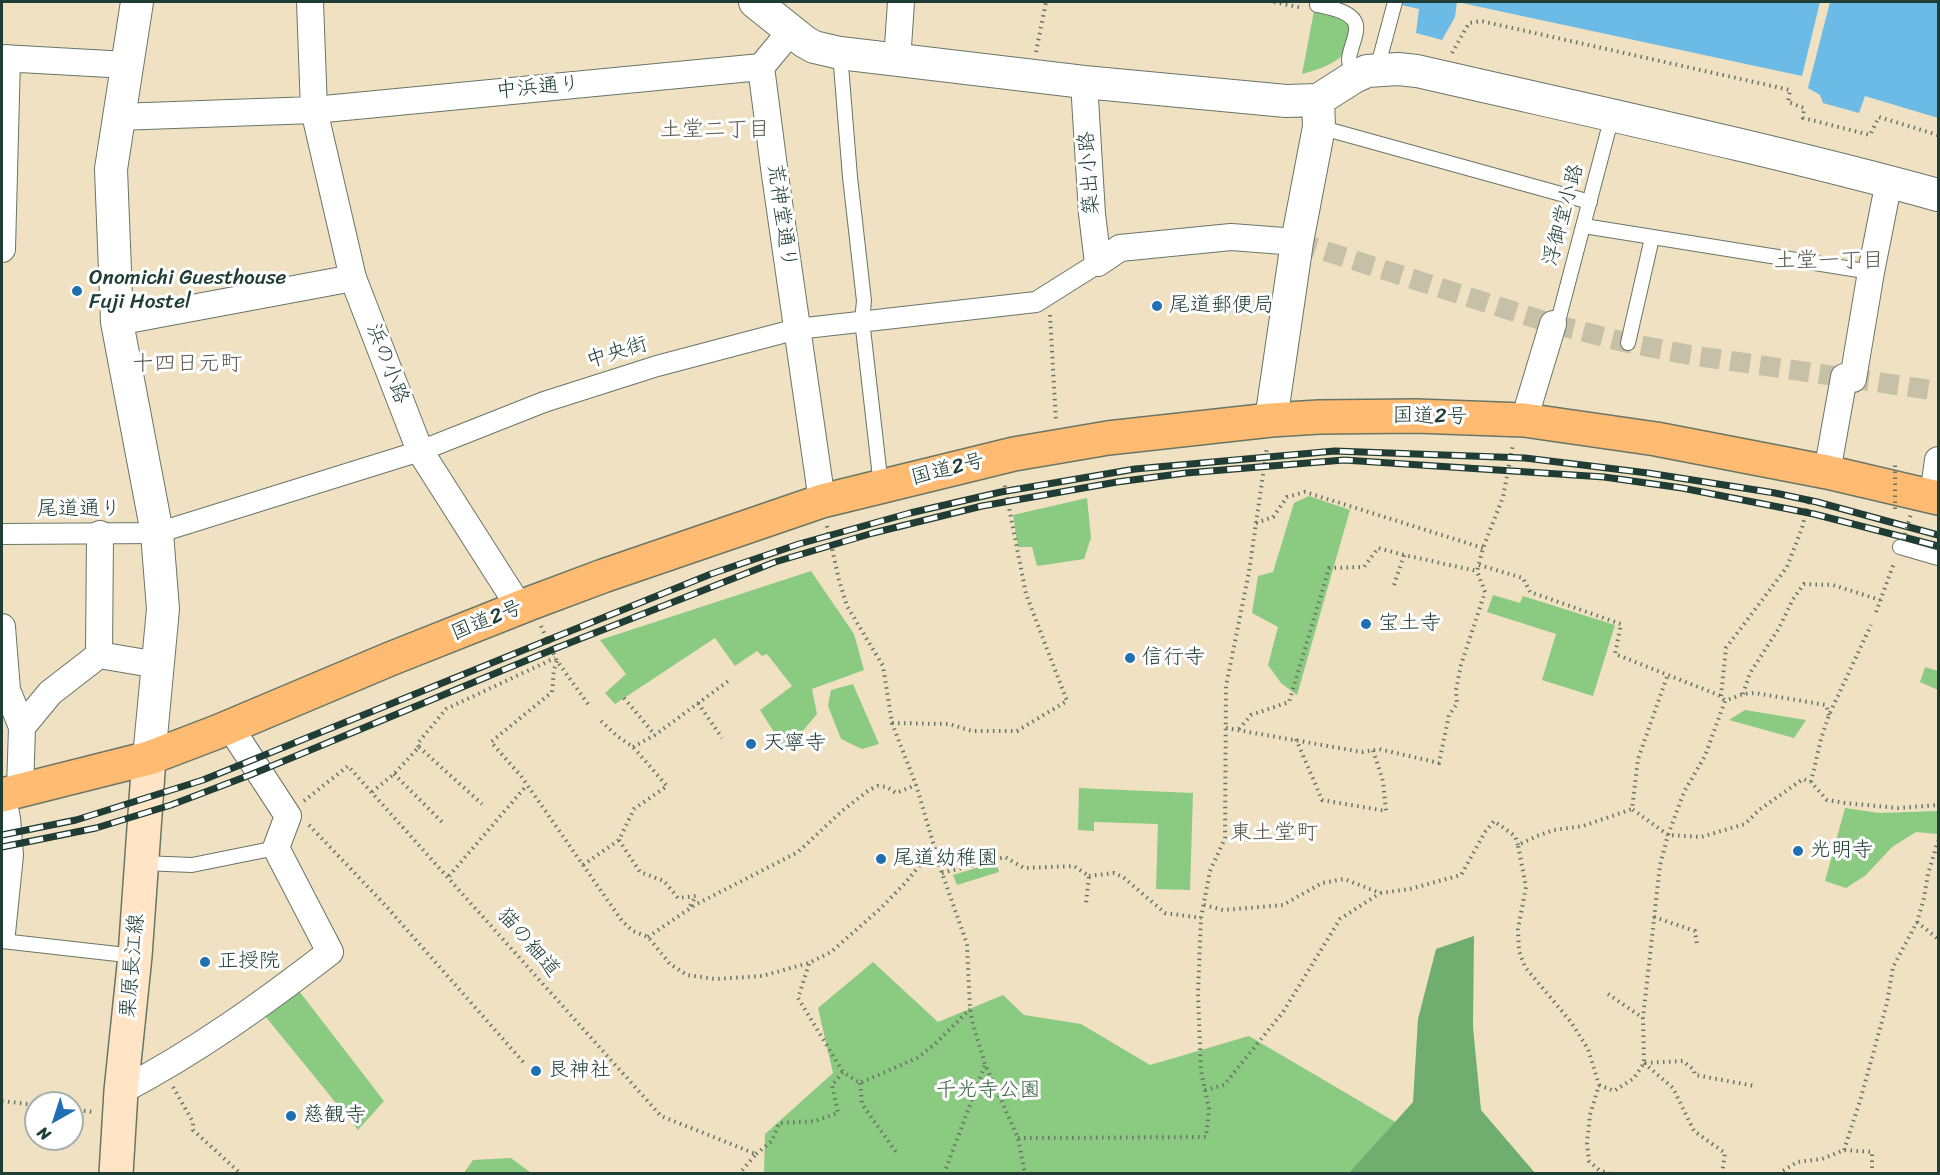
<!DOCTYPE html>
<meta charset="utf-8">
<style>
body{margin:0}
#map{position:relative;width:1940px;height:1175px;overflow:hidden;background:#efe1c2;font-family:Sriracha,sans-serif}
canvas{display:block}
.frame{position:absolute;inset:0;border:3px solid #1f3d34;pointer-events:none}
.north{position:absolute;left:24px;top:1091px;width:60px;height:60px;box-sizing:border-box;background:#fff;border:2px solid #a5b1ae;border-radius:50%;rotate:219deg;font-size:16px;font-weight:700;line-height:24px;text-align:center;color:#1f3d34}
.north::after{content:'';display:block;margin:auto;width:21px;height:27px;background:#1f6fb2;clip-path:polygon(50% 0,100% 100%,50% 72%,0 100%)}
</style>
<div id="map">
<canvas width="1940" height="1175"></canvas>
<div class="frame"></div>
<div class="north">N</div>
</div>
<script>
const ctx = document.querySelector('canvas').getContext('2d');
ctx.lineJoin = 'round';
function paint(path, color) { ctx.fillStyle = color; ctx.fill(path, 'evenodd'); }
function trace(path, color, width, dash) { ctx.strokeStyle = color; ctx.lineWidth = width; ctx.lineCap = dash ? 'butt' : 'round'; ctx.setLineDash(dash || []); ctx.stroke(path); }
function write(font, color, halo, rows, align = 'center') {
  ctx.font = font + ' Sriracha,"Klee One",sans-serif'; ctx.lineWidth = 6; ctx.setLineDash([]); ctx.textBaseline = 'middle'; ctx.strokeStyle = halo; ctx.fillStyle = color; for (const [text, x, y, turn = 0] of rows) {
    ctx.save(); ctx.translate(x, y); ctx.rotate((+turn || 0) * Math.PI / 180); ctx.textAlign = isNaN(turn) ? turn : align; if (halo) ctx.strokeText(text, 0, 0); ctx.fillText(text, 0, 0); ctx.restore();
  }
}
const green = new Path2D(`
 M1314,11L1342,16L1353,28C1351,34 1350,42 1348,47C1341,63 1317,70 1302,74Z
 M1309,496L1350,510L1297,695L1281,683L1268,665L1278,627L1252,613L1258,576L1273,572L1294,503Z
 M1087,498L1091,538L1084,559L1037,566L1032,547H1018L1013,515Z
 M811,571L854,634L864,670L812,689L817,714L786,751L760,710L792,686L767,654L762,656L757,651L735,666L715,638L615,704L605,693L626,674L600,640Z
 M1493,595L1520,603L1523,596L1615,625L1593,696L1542,680L1556,634L1487,612Z
 M1925,667L1938,671V690L1920,682Z
 M853,684L879,744L862,749L841,739L828,706L831,690Z
 M1745,710L1806,720L1794,738L1729,720Z
 M1079,788L1193,793L1190,890L1156,889L1158,824L1094,822V831L1078,830Z
 M1845,808L1879,813L1938,811V834L1916,832L1892,847L1866,875L1846,888L1825,881Z
 M996,862L999,872L957,885L953,875Z
 M873,962L938,1022L1003,995L1024,1015L1081,1024L1150,1065L1249,1036L1482,1173L764,1174L765,1134L833,1073L818,1008Z
 M296,987L384,1101L358,1130L261,1011Z
 M511,1158L531,1173H464L473,1160Z`);
const forest = new Path2D(`
 M1474,936L1473,1027L1481,1110L1535,1173H1349L1413,1102L1418,1019L1436,949Z`);
const water = new Path2D(`
 M1388,2H1820L1802,76L1457,2L1455,17L1442,40L1416,33L1419,9Z
 M1830,2H1938V118L1865,96L1859,113L1823,103L1820,95L1808,88Z`);
const pedestrianTunnel = new Path2D(`
 M1297,242L1553,324L1628,343L1690,355L1938,391`);
const path = new Path2D(`
 M1274,2L1303,8
 M1036,52L1046,2
 M1452,53L1469,23L1481,21L1790,90L1788,102L1804,108L1803,118L1870,135L1879,117L1938,135
 M1050,315L1056,422
 M1256,523L1273,517L1287,497L1305,492L1483,548
 M827,526L839,580L847,606L883,666L892,723L916,785L942,873L967,944L970,1009L973,1024L985,1064L1018,1138L1025,1174
 M1479,565L1523,578L1530,592L1621,624L1615,654L1721,696L1725,701
 M1394,585L1404,555L1477,571L1483,548L1503,497L1513,444
 M1876,612L1894,563
 M541,626L557,661L588,704
 M557,661C552,673 554,680 552,692L491,742L521,776L622,921L633,931L648,937L670,964L687,975L716,979L762,976L809,963L831,952L881,908L906,882L934,848
 M1743,694L1750,673L1779,628L1793,599L1804,584L1833,585L1880,600
 M1721,696L1726,648L1787,567L1802,528L1810,496
 M624,698L655,735
 M698,703L722,738
 M1829,715L1826,705L1755,693L1743,694L1725,701L1705,756L1684,792L1668,835L1701,837L1745,824L1759,810L1803,779L1811,782L1827,800L1845,803L1898,808L1938,805
 M892,723L949,724L972,731H1017L1067,701L1026,594L1004,482
 M1226,728L1362,752L1379,749L1439,763L1449,715L1457,704L1456,690L1461,665L1485,592L1477,571
 M1239,729L1251,715L1289,702L1329,568L1364,567L1378,548L1404,555
 M1296,739L1322,800L1386,811L1383,781L1373,750
 M419,747L482,804
 M633,747L655,735L731,679
 M394,774L442,822
 M1811,782L1821,739L1829,715L1871,625
 M372,792L394,774L419,747L417,744L446,709L555,658
 M304,801L348,766L661,1116L756,1154L739,1174
 M309,825L386,906L524,1063
 M619,840L640,872L664,881L678,898L696,896L689,908
 M583,865L619,840L634,809L667,786L633,747L617,736L599,719
 M942,873L1005,857L1024,868L1074,866L1089,876L1086,903
 M449,876L527,785
 M1089,876L1114,873L1123,877L1165,913L1201,918
 M1204,905L1223,910L1283,905L1322,883L1344,879L1380,893L1410,889L1461,875L1485,832L1494,821L1515,836L1518,845
 M1654,917L1695,931L1697,945
 M1917,922L1938,939
 M648,937L695,905L798,852L842,811L869,790L878,786L887,787L896,793L916,785
 M809,964L798,998L843,1072
 M1608,994L1643,1018
 M1644,1063L1673,1088L1694,1131L1725,1153L1722,1174
 M1645,1063L1683,1061L1694,1070L1695,1075L1755,1086
 M860,1083L862,1104L898,1155
 M1599,1085L1614,1091L1634,1078L1644,1063L1643,1018L1660,865L1668,835L1632,809L1638,759L1668,674
 M173,1087L193,1122V1130L241,1174
 M1205,1090L1224,1085L1283,1012L1340,919L1380,893
 M2,1101L36,1105
 M72,1109L93,1112
 M1018,1138L1206,1137L1209,1109L1201,1071L1198,994L1201,918L1210,871L1225,838L1226,686L1249,572L1267,447
 M1844,1150L1860,1101L1887,1003L1893,967L1917,922L1924,898L1928,874L1938,841
 M756,1154L772,1141L779,1123L815,1121L838,1113L832,1085L843,1072L860,1083L917,1058L934,1045L970,1009
 M944,1174L985,1065
 M1610,1174L1599,1170L1589,1161L1587,1143L1590,1115L1599,1085L1588,1049L1571,1022L1525,967L1519,951L1518,929L1526,887L1518,845L1537,836L1554,830L1583,826L1632,809
 M1778,1174L1797,1162L1822,1159L1844,1150L1872,1152V1174`);
const service = new Path2D(`
 M1318,2L1317,5C1331,8 1359,12 1356,31C1355,40 1350,49 1349,59C1349,64 1352,71 1354,77
 M840,53L850,177L864,301L862,320L881,486
 M1377,69L1395,2
 M1319,127L1590,202
 M1584,226L1871,272
 M1557,325L1612,116
 M1628,343L1652,238
 M1900,547L1938,558
 M142,863L192,865L276,848
 M2,941L135,956`);
const pedestrian = new Path2D(`
 M2,534L157,533L420,451L544,402L657,366L797,329L1036,302L1098,263`);
const minor = new Path2D(`
 M310,2L314,110L353,278L420,451L520,608
 M2,58L127,65
 M897,61L901,2
 M761,67L775,175L822,501
 M761,67L791,31
 M1084,82L1092,214L1098,263L1120,248L1231,237L1297,242
 M118,117L314,110L761,67
 M2,249L7,58
 M117,322L353,278
 M1853,379L1871,272L1889,181
 M1524,420L1553,324
 M1827,472L1844,377
 M1933,496L1938,460
 M2,627L7,690L22,727L20,790
 M99,655L158,665
 M22,727L50,693L99,655L100,534
 M2,795L7,818L10,855L2,933
 M121,1091C196,1052 264,1003 330,952L276,848L288,816L230,727`);
const tertiary = new Path2D(`
 M137,2L111,169L117,322L157,533L163,609L149,758
 M755,2L805,42L814,47L840,53L1084,82L1286,101L1318,100L1354,77L1367,71L1398,69L1417,71C1591,111 1766,148 1938,195
 M1271,420L1297,242L1319,127L1318,100`);
const secondary = new Path2D(`
 M116,1174L121,1091L135,956L149,758`);
const trunk = new Path2D(`
 M2,795L149,758L217,732L390,659L531,603L603,576L822,501L1014,454L1108,438L1271,420L1319,417L1416,416L1524,420L1656,439L1827,472L1938,498`);
const rail = new Path2D(`
 M2,835L76,820L203,780L711,574L799,544L910,513L1001,492L1135,469L1335,451L1525,458L1648,473L1775,493L1817,502L1938,535
 M2,847L96,828L171,805L250,775L554,649L775,562L873,533L982,506L1117,482L1186,473L1344,460L1604,477L1682,488L1814,514L1938,546`);
const pathBridge = new Path2D(`
 M1895,509V465
 M1903,540L1911,514`);
const markers = [
 [77,291,6,"#1f6fb2"],
 [1157,306,6,"#1f6fb2"],
 [1366,624,6,"#1f6fb2"],
 [1130,658,6,"#1f6fb2"],
 [751,744,6,"#1f6fb2"],
 [1798,851,6,"#1f6fb2"],
 [881,859,6,"#1f6fb2"],
 [205,962,6,"#1f6fb2"],
 [536,1071,6,"#1f6fb2"],
 [291,1116,6,"#1f6fb2"]
];
const streetNames = [
 ["中浜通り",538,88,-5],
 ["築出小路",1090,173,-94],
 ["浮御堂小路",1564,215,-75],
 ["荒神堂通り",781,216,82],
 ["中央街",617,353,-17],
 ["浜の小路",387,364,69],
 ["国道2号",1430,417,1],
 ["国道2号",948,470,-14],
 ["尾道通り",79,510],
 ["国道2号",487,621,-22],
 ["猫の細道",528,943,49],
 ["栗原長江線",133,966,-85]
];
const poiNames = [
 ["Onomichi Guesthouse",89,279],
 ["Fuji Hostel",89,303],
 ["尾道郵便局",1169,306],
 ["宝土寺",1378,624],
 ["信行寺",1142,658],
 ["天寧寺",763,744],
 ["光明寺",1810,851],
 ["尾道幼稚園",893,859],
 ["正授院",217,962],
 ["艮神社",548,1071],
 ["慈観寺",303,1116]
];
const parkNames = [
 ["千光寺公園",988,1091]
];
const neighbourhoodNames = [
 ["土堂二丁目",715,130],
 ["土堂一丁目",1829,261],
 ["十四日元町",187,364],
 ["東土堂町",1274,833]
];
paint(green, '#8bca81');
paint(forest, '#70ae6f');
paint(water, '#6cbae6');
trace(pedestrianTunnel, '#c5c0a6', 20, [20, 10]);
trace(service, '#687666', 16);
trace(pedestrian, '#687666', 22);
trace(minor, '#687666', 28);
trace(tertiary, '#687666', 34);
trace(secondary, '#687666', 36);
trace(trunk, '#687666', 36);
trace(path, '#687666', 4, [1.5, 4.5]);
trace(service, '#fff', 14);
trace(pedestrian, '#fff', 20);
trace(minor, '#fff', 26);
trace(tertiary, '#fff', 32);
trace(secondary, '#ffe4c6', 33);
trace(trunk, '#ffbb71', 33);
trace(rail, '#1f3d34', 7);
trace(rail, '#fff', 4.5, [14]);
trace(pathBridge, '#687666', 4, [1.5, 4.5]);
for (const [x, y, r, color] of markers) { const dot = new Path2D(); dot.arc(x, y, r, 0, 2 * Math.PI); ctx.fillStyle = color; ctx.fill(dot); trace(dot, '#fff', 2); }
write('21px', '#1f3d34', '#fff', streetNames);
write('21px', '#1f3d34', '#fff', poiNames, 'left');
write('21px', '#3a6047', '#fff', parkNames);
write('22px', '#5c5c54', '#fff', neighbourhoodNames);
</script>
